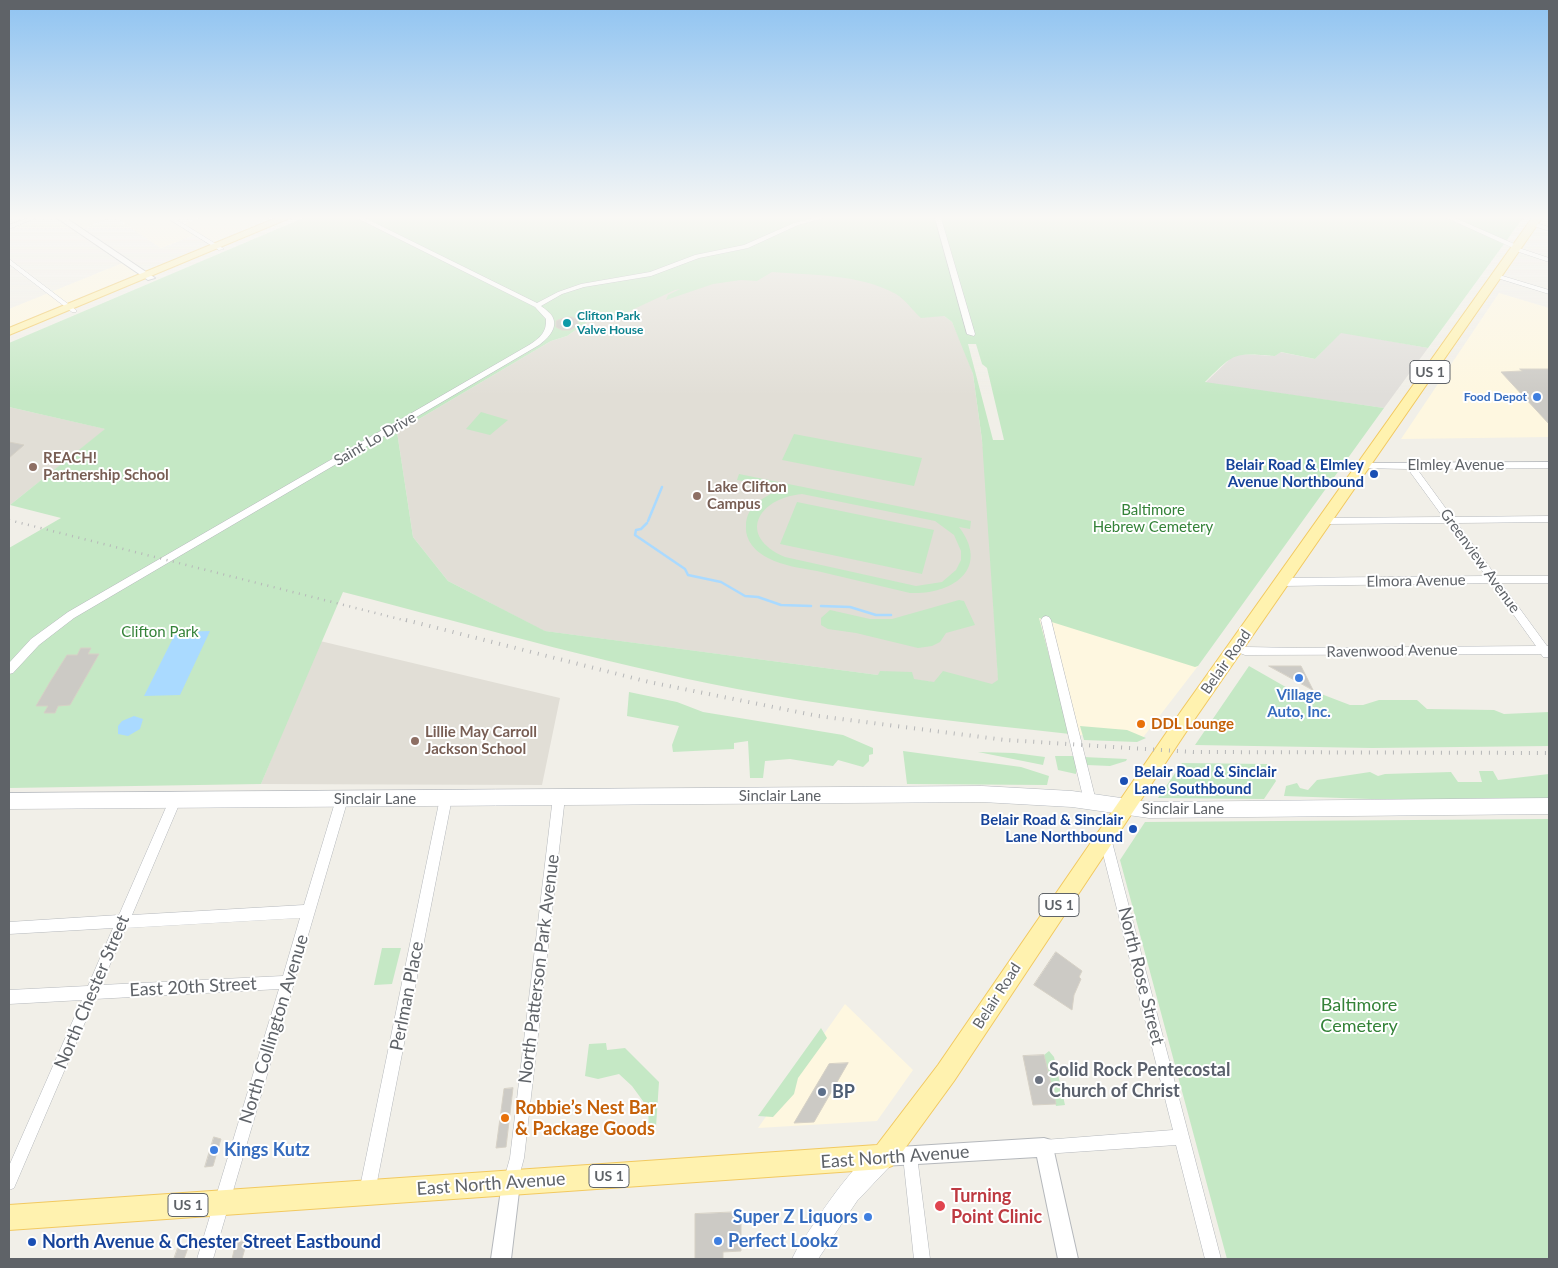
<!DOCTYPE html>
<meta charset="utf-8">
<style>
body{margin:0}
#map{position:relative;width:1558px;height:1268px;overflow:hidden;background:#f1efe8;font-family:Lato,sans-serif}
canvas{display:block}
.frame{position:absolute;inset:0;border:10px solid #5f6368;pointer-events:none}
</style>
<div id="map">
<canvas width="1558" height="1268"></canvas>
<div class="frame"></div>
</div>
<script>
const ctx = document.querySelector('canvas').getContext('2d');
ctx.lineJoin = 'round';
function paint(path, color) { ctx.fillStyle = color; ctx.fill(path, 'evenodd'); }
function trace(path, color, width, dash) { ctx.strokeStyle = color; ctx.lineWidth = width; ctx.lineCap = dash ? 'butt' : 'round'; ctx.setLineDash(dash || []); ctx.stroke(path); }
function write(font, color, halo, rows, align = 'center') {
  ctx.font = font + ' Lato,sans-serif'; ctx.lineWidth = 4; ctx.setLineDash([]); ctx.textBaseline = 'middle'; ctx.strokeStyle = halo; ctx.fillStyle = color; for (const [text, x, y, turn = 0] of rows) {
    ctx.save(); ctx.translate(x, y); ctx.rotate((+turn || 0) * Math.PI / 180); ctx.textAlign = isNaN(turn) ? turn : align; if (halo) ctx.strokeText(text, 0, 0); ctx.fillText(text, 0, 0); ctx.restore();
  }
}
const commercial = new Path2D(`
 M62,218H109L79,230Z
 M116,218H171L182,225L199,218H270L211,243L197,234L161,248Z
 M125,262L141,272L9,327V309Z
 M1499,293L1549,308V437L1401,439Z
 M1051,616L1198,666L1141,740L1070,734L1039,618Z
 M845,1004L913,1070L877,1121L758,1128Z`);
const industrial = new Path2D(`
 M1341,332L1428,348L1384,408L1205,383L1232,357L1242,354L1275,356L1280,352L1315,359Z`);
const education = new Path2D(`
 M812,256L928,304L952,322L964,349L973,374L984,455L999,691L544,631L448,581L413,537L397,432L551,341L567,336L616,302Z
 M9,407L106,429L10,505Z
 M320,641L560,698L542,785L261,784Z`);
const green = new Path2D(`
 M303,218H1523L1428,348L1341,333L1315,359L1281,352L1275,356C1232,353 1236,352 1205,382L1384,408L1198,666L1195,667L1039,618L1070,734C968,723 866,712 765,694C623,669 483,628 343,592L261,784L9,788V548L61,518L10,505L105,429L9,407V343ZM772,272C811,275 860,274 896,294C905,299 913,311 921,318L944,316L952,322L973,374L982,440L998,680L992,684L943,671L934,682L914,679L912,672L880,671L878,675L545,631L448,581L413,537L397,432L551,341L567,336L596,316L621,315L675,290L680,289L668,295L666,300L713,284L741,280L757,281ZM968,344H976L982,364L987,368L1004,440H993Z
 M481,412L508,420L490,435L466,429Z
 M794,434L922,458L914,486L782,460Z
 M739,474L971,521L970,529L959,527C991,569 952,595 910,593C879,586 848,578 817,571C801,568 783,566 768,558C756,552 745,541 746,526C746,505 765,497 780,489L737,480ZM802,494L935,521L954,535L961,551V560L956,570L942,582L916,586L785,557C736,536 758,498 802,494Z
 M797,502L934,530L922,574L780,544Z
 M959,600L964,601L975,625L946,633L940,642L932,646L918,648L856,633L828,629L821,625V618L830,610L870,619H892Z
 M1249,666L1305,698L1316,692L1350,705H1363L1379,700H1417L1427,709L1494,710L1504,714L1549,712V746L1372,748L1195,745Z
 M629,692L677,702L703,712L843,735L873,748V754L869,755V761L863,767L838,760L833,766L790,759L765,761L763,778H750L748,741L734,743V749L673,752L672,745L679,726L627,716Z
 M1080,726L1127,730L1146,738L1137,742L1084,740Z
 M903,751L1021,767L1049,776L1047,785L907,784Z
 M978,752L1014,753L1045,757L1043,765Z
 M1055,756H1076V774L1058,770Z
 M1083,757L1127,759L1126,761L1110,766L1087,765L1091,780Z
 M1182,763L1267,764L1276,781L1264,799L1158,798Z
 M1479,771H1493L1498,780L1549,774V799L1399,800L1284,796L1286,786L1297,783L1300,788L1308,790L1317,780L1370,772L1378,776L1385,774L1451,772L1458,782H1482Z
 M1549,819V1259H1227L1120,860L1145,822Z
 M382,948H401L392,984L374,985Z
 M821,1028L827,1038L798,1078L794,1094L773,1117L758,1116Z
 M606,1043L607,1050L625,1048L659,1082L656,1127L649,1129L648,1108L632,1086L619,1074L598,1079L585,1076L589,1044Z
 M1049,1051L1054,1057L1065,1105L1056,1106L1044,1055Z`);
const water = new Path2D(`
 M210,631L180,695L144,696L176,632Z
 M134,716L143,719L140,729L128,736L118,734V726L122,721Z`);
const stream = new Path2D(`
 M648,521L662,487
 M647,523L641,529L636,530L635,535L685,569L688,575L721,582L745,596L758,597L781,605L811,606
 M821,606L850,607L876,615H891`);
const building = new Path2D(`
 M572,317L578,320V325L571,330H562L556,327V321L563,318Z
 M1520,369H1549V424L1501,372L1522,371Z
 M9,442L24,445L9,458Z
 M81,648H91L88,654H99L70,705L58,706L55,713H44L48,706H36L50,682L67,655H77Z
 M1269,666H1301L1313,690Z
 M1056,952L1082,971L1079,977L1081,979L1074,995L1072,1010L1034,985Z
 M1044,1055L1056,1104L1033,1105L1023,1056Z
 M848,1063L814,1122L794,1123L829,1064Z
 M513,1088L506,1147L496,1148L504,1089Z
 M214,1137L221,1139L213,1166L205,1167Z
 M741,1212V1251L723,1252V1259H695V1214Z
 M247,1241L242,1259H232L236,1242Z
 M179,1245H189L184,1259H174Z`);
const minor = new Path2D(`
 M27,218H36L9,229V225Z
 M167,218H174L224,249L219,250Z
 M357,218H365L537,303L558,292L581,284L650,272L695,255L744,245L794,223L813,218H824L798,225L748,248L699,258L651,276L584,287L562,294L541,306C545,309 552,314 553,318C558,329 546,340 539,345L74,618L39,645L13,673L9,674V663L31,639L68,612L529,345C540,338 547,332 546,319L535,307Z
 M935,218H941L975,334L974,336L967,334Z
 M1447,218H1455L1519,246V248L1549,258V262L1513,250V248Z
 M1533,222L1549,227V231L1531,225V223Z
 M9,259L76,310V312H72L9,264Z
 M1496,274L1549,290V294L1494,277L1493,276Z
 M1549,462V468L1417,469L1452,517L1549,516V522L1457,523L1496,576H1549V583H1501L1547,646H1549V657H1543L1541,654L1245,655L1232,650L1231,647L1232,644L1236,643L1246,647L1298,648L1536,646L1491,583L1282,586L1277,582L1282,578L1486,576L1447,523L1325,524L1321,521L1325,518L1443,517L1408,469L1360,468L1359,466L1363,463Z
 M1046,616L1049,617L1051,620L1096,801L1094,805L1090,806L1086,805L1084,801L1041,620L1043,617Z
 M559,792L563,793L565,797L524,1158L516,1188L511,1191L506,1188L503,1183L510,1158L553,797L555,793Z
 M446,793L450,794L452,798L375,1192L372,1197L367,1200L362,1197L359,1192L440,798L442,794Z
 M342,794L346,795L348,799L213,1259H197L279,989L95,999L14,1188L9,1190V1166L82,1000L9,1004V990L88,986L113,928L9,934V922L119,915L171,796L175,795L179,796L181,800L132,915L304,905L336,799L338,795ZM300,918L283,976L101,985L126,928Z
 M1105,832L1109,834L1111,838L1221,1259H1205L1176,1145L1044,1154L1039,1152L1037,1147L1039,1142L1044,1140L1173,1130L1099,838L1101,834Z
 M910,1149L915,1151L917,1156L930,1259H914L903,1156L905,1151Z`);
const tertiary = new Path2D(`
 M57,218H66L155,278L148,280Z
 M1044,1138L1051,1140L1053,1147L1078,1259H1058L1037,1157L883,1166L876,1164L874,1157L876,1150L883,1148Z
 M511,1174L518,1176L520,1183L511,1259H491L502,1183L504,1176Z`);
const secondary = new Path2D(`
 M982,786L1072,791L1149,802L1549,798V814L1149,818L1072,807L982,802L9,809V793Z
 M883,1146L891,1149L894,1157L891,1165L857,1201L818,1259H792L796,1251C814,1224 854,1158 883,1146Z`);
const primary = new Path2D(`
 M276,218H290L9,335V328Z
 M1532,218H1542L1194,720L954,1081L892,1166L883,1169L9,1230V1205L877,1145L938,1065L1182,710Z`);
const railFar1 = new Path2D(`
 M9,520L411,622`);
const rail = new Path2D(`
 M406,620L649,682L818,716L1005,740L1193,752L1549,753`);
const markers = [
 [567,323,5,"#0f9aa8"],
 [1537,397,5,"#3f7fe0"],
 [33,467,5,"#8d6e63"],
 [1374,474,5,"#1a4fb4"],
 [697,496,5,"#8d6e63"],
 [1299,678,5,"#3f7fe0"],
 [1141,724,5,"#e8710a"],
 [415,741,5,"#8d6e63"],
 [1124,781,5,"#1a4fb4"],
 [1133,829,5,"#1a4fb4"],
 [1039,1080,5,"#6b7280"],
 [822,1092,5,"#5c6f8a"],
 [505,1118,5,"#e8710a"],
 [214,1150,5,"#3f7fe0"],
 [940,1206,6,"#e0444e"],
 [868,1217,5,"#3f7fe0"],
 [718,1241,5,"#3f7fe0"],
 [32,1242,5,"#1a4fb4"]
];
const farCulturenames = [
 ["Clifton Park",577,316],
 ["Valve House",577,330]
];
const farShopnames = [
 ["Food Depot",1527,397]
];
const shields = [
 [1430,372,40],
 [1059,905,40],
 [609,1176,40],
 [188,1205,40]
];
const shieldNames = [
 ["US 1",1430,372],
 ["US 1",1059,905],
 ["US 1",609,1176],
 ["US 1",188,1205]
];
const streetNames = [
 ["Saint Lo Drive",375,439,-30],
 ["Elmley Avenue",1456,465],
 ["Greenview Avenue",1480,561,54],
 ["Elmora Avenue",1416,581,-1],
 ["Ravenwood Avenue",1392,651,-1],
 ["Belair Road",1226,662,-55],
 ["Sinclair Lane",780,796],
 ["Sinclair Lane",375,799],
 ["Sinclair Lane",1183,809],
 ["Belair Road",997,996,-57]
];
const educationNames = [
 ["REACH!",43,458],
 ["Partnership School",43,475],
 ["Lake Clifton",707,487],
 ["Campus",707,504],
 ["Lillie May Carroll",425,732],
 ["Jackson School",425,749]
];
const transitNames = [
 ["Belair Road & Elmley",1364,465],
 ["Avenue Northbound",1364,482],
 ["Belair Road & Sinclair",1134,772,"left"],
 ["Lane Southbound",1134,789,"left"],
 ["Belair Road & Sinclair",1123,820],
 ["Lane Northbound",1123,837]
];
const parkNames = [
 ["Baltimore",1153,510],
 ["Hebrew Cemetery",1153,527],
 ["Clifton Park",160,632]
];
const shopNames = [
 ["Village",1299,695],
 ["Auto, Inc.",1299,712]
];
const foodNames = [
 ["DDL Lounge",1151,724]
];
const nearStreetnames = [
 ["North Patterson Park Avenue",539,969,-83],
 ["North Rose Street",1141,976,76],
 ["East 20th Street",193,987,-3],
 ["North Chester Street",92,992,-67],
 ["Perlman Place",407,996,-79],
 ["North Collington Avenue",274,1029,-73],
 ["East North Avenue",895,1157,-4],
 ["East North Avenue",491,1184,-4]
];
const nearParknames = [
 ["Baltimore",1359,1005],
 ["Cemetery",1359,1026]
];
const nearWorshipnames = [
 ["Solid Rock Pentecostal",1049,1070],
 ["Church of Christ",1049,1091]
];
const nearServicenames = [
 ["BP",832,1092]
];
const nearFoodnames = [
 ["Robbie’s Nest Bar",515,1108],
 ["& Package Goods",515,1129]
];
const nearShopnames = [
 ["Kings Kutz",224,1150],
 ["Super Z Liquors",858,1217,"right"],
 ["Perfect Lookz",728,1241]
];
const nearHealthnames = [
 ["Turning",951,1196],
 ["Point Clinic",951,1217]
];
const nearTransitnames = [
 ["North Avenue & Chester Street Eastbound",42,1242]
];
paint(commercial, '#fef7e0');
paint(industrial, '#e0deda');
paint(education, '#e1ded6');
paint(green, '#c5e8c5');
paint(water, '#aadaff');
trace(stream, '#aadaff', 2.5);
paint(building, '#cccac5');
trace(building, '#d6d1c6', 1);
trace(minor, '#b5b8bc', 1);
trace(tertiary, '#b5b8bc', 2);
trace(secondary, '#b6babf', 1);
trace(primary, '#f2c960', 2);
paint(minor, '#fff');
paint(tertiary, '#fff');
paint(secondary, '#fff');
paint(primary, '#fff2af');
trace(railFar1, '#b6b7b8', 2.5, [1, 5.5]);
trace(rail, '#b6b7b8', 4, [1, 7]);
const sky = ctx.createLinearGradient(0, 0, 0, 396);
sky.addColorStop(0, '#8fc3f1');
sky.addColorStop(0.55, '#f9f8f5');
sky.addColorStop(1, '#f9f8f500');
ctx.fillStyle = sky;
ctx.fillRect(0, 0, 1558, 396);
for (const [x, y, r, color] of markers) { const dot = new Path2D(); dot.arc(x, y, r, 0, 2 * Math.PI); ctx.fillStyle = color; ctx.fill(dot); trace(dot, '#fff', 2); }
write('bold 12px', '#0d838f', '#fff', farCulturenames, 'left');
write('bold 12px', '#366cbe', '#fff', farShopnames, 'right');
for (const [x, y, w] of shields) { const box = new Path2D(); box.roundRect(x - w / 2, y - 11.5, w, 23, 4); ctx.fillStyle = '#fff'; ctx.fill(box); trace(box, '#5f6368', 1); }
write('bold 14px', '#5f6368', null, shieldNames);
write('15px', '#5f6368', '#fff', streetNames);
write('bold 15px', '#785e54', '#fff', educationNames, 'left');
write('bold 15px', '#164399', '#fff', transitNames, 'right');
write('15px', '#348238', '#fff', parkNames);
write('bold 15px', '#366cbe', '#fff', shopNames);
write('bold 15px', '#c56008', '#fff', foodNames, 'left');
write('18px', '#5f6368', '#fff', nearStreetnames);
write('18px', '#348238', '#fff', nearParknames);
write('bold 18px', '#5b616d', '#fff', nearWorshipnames, 'left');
write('bold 18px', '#4e5e75', '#fff', nearServicenames, 'left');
write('bold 18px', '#c56008', '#fff', nearFoodnames, 'left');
write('bold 18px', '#366cbe', '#fff', nearShopnames, 'left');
write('bold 18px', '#be3a42', '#fff', nearHealthnames, 'left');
write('bold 18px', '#164399', '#fff', nearTransitnames, 'left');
</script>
